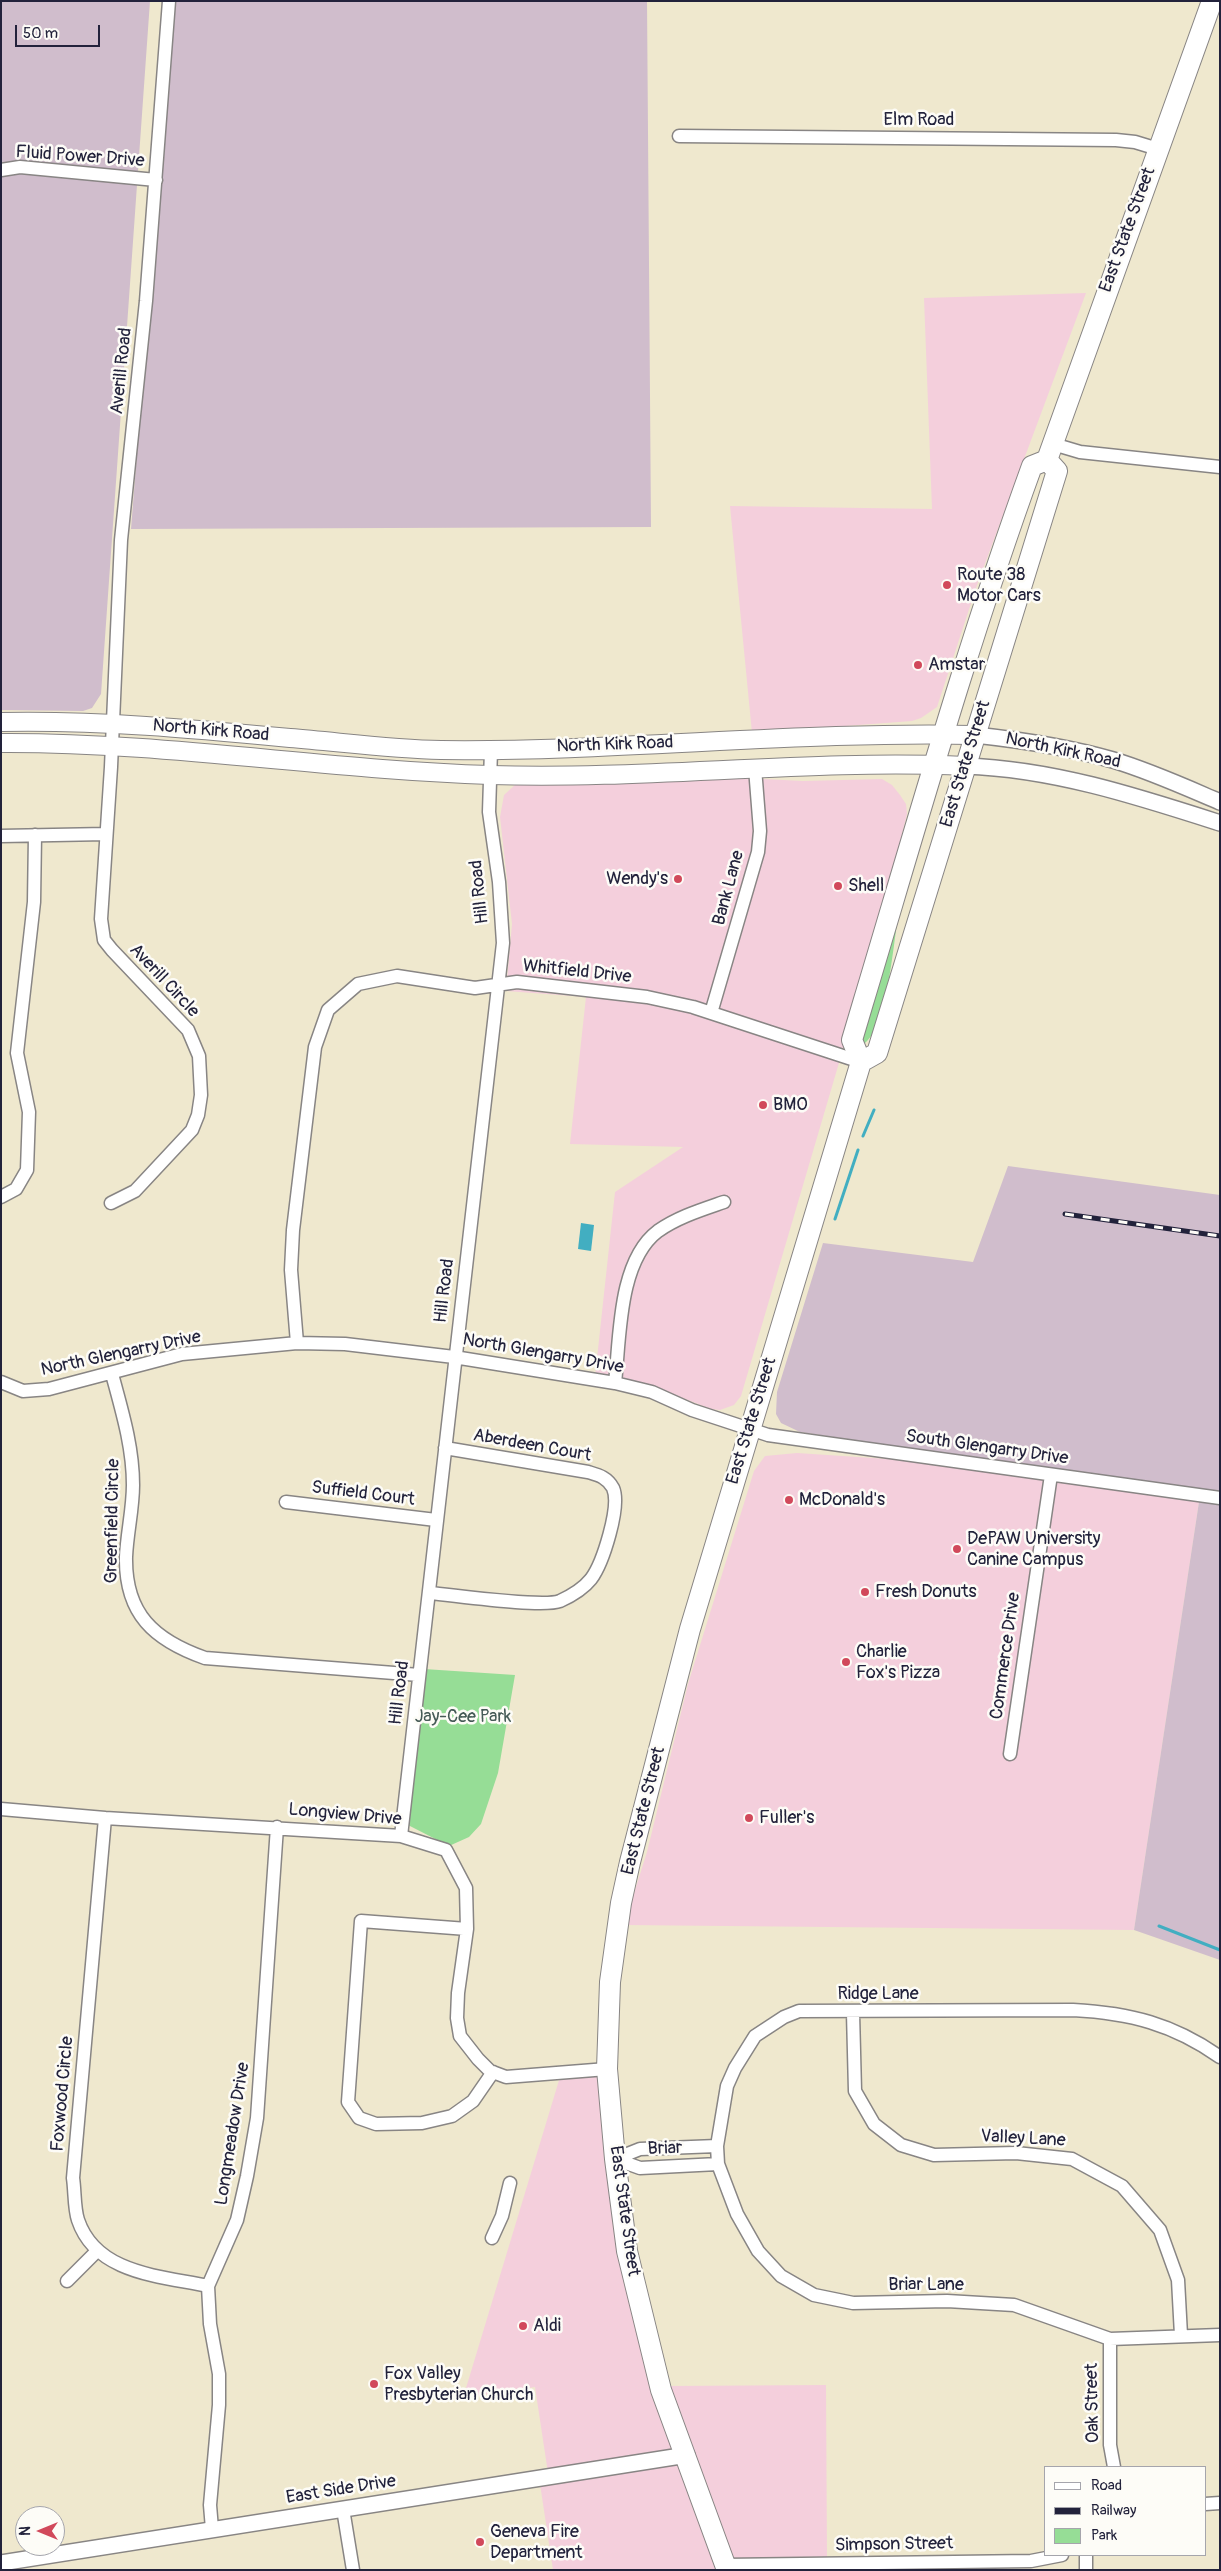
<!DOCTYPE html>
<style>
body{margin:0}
#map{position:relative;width:1221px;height:2571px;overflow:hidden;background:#efe8ce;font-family:Pangolin,sans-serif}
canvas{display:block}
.frame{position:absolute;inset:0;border:2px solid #22223b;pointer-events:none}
.legend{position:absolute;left:1044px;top:2466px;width:162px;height:90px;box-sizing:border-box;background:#fdfcf7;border:1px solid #a5a5ac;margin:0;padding:6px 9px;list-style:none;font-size:15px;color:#22223b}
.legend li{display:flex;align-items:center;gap:10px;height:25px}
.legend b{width:25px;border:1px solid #a5a5ac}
.north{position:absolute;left:15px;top:2506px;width:50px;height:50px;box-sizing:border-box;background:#fdfcf7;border:1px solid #a5a5ac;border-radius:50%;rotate:270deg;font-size:14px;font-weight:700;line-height:20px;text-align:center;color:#22223b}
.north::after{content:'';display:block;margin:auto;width:18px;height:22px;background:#d1495b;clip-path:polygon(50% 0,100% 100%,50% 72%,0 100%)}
.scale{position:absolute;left:15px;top:25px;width:85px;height:22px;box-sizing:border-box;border:2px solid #22223b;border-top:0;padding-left:6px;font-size:15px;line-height:18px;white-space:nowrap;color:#22223b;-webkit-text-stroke:4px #fdfcf7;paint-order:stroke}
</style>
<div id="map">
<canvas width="1221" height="2571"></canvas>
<div class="frame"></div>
<ul class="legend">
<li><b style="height:6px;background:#fff"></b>Road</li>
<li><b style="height:6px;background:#22223b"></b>Railway</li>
<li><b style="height:14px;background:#96dd96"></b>Park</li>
</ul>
<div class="north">N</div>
<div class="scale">50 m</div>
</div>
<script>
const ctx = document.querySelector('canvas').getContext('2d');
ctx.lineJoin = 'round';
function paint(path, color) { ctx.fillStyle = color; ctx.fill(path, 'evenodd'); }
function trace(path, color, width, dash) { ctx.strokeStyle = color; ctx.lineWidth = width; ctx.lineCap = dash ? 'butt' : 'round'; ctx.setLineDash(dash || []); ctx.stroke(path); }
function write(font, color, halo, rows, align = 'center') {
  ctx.font = font + ' Pangolin,sans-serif'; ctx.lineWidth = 5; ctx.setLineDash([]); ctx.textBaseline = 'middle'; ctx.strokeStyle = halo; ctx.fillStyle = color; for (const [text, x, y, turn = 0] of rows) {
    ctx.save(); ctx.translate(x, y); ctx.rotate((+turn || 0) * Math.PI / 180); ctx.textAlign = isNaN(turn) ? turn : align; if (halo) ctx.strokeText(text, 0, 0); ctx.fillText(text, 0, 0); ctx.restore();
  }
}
const built = new Path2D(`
 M1086,293L977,585L937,707L921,718L912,721L752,733L730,506L932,509L924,298Z
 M723,777L803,781L882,779L892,785L900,795L906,804L907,814L881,920L741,1396L734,1405L720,1410L711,1409L657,1388L595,1377L615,1192L683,1147L570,1144L586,997L506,991L512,924L500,817L504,795L516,784L522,783Z
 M797,1453L903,1460L1199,1502L1134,1930L624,1925L647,1852L688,1684L754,1471L765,1456Z
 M601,2074L609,2169L679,2453L548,2473L535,2387L463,2398L560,2077Z
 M826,2385L827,2559L729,2560L668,2386Z
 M683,2460L722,2570H553L540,2484Z`);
const industrial = new Path2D(`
 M1,1H150L101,694L92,708L83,711L1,710Z
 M173,1H647L651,527L131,529Z
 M1008,1166L1220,1195V1494L800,1432L781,1423L776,1414L777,1392L823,1243L973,1262Z
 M1199,1502L1220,1505V1960L1134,1930Z`);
const green = new Path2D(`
 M898,917C893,947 887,1026 865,1043L860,1042Z
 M424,1669L515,1675L498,1773L481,1824L469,1837L449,1846L408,1825Z`);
const water = new Path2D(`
 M581,1223L594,1225L591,1251L578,1249Z`);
const stream = new Path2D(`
 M863,1136L874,1110
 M835,1219L858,1150
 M1159,1926L1220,1950`);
const minor = new Path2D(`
 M679,136L1116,140L1135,142L1158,149
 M1,170L20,167L156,180
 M1053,444L1080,452L1220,467
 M1,836L106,834
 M711,1013L758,852L760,831L755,768
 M1,1197L16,1189L27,1170L29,1112L17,1053L34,902L35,835
 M111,1203L135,1191L192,1130L198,1115L201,1095L199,1056L188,1030L112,950L104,940L101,919L111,767L121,540L146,301L169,1
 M297,1343L291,1270L293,1230L315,1047L328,1010L358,984L397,976L475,988L517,982L647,997L693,1007L861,1062
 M112,1374C122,1411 133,1447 133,1485C133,1509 127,1533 126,1557C125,1614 154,1640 205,1658L419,1675
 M1,1382L23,1391L49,1389L182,1354L297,1343L345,1344L454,1357L615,1383L652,1392L692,1410L768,1435L1220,1498
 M615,1383C620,1338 618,1261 658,1231C678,1217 701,1210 724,1202
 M286,1502L436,1520
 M430,1593C454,1595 542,1608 560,1601C571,1596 583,1589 591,1579C603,1563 621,1506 613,1488C607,1477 598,1475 588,1472L445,1448
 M1010,1754L1051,1475
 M1,1809L105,1818L401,1836L446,1850L466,1888L467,1929L458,1993L457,2018L460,2036L478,2059L490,2071L506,2077L607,2069
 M105,1818L73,2178C75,2191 74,2208 78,2220C96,2274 161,2276 208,2286
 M401,1836L503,943L499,882L489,812L491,750
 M467,1929L361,1921L348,2102L359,2118L376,2124L422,2123L452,2116L473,2101L493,2072
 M853,2013L855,2091L874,2124L901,2145L934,2155L1016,2153L1072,2159L1122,2186L1160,2230L1178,2280L1181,2335
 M1220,2057C1173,2024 1130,2013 1073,2010L799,2011L784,2017L755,2036L735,2068L727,2086L717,2146L718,2164L737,2214L758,2251L781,2276L814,2295L853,2303L947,2301L1014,2305L1110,2339L1220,2335
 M615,2159L640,2168L718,2164
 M615,2159L640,2149L717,2146
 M492,2238L502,2216L510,2183
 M67,2281L97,2251
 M1110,2339V2445L1114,2467
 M1205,2504L1220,2503
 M343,2509L353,2570
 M212,2529L210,2505L219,2405V2374L210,2324L208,2286L237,2220L247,2176L257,2118L277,1827
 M725,2565L1031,2561L1062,2555
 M1086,2570V2555`);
const tertiary = new Path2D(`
 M975,735C1021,740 1068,747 1113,760C1150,771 1185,787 1220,802
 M965,766C1053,769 1136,796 1220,823
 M1,2563L687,2455`);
const secondary = new Path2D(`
 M1,722C98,720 194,729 290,738C340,742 390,749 441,750C619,752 797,731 975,735
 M1,743C165,742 327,770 490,775C648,780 807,759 965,766`);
const primary = new Path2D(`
 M1047,460L1212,1
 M861,1062L877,1053L1057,471L1047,460
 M727,2570L661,2390L627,2251L615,2159L607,2069L610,1982L621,1903L630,1862L690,1629L861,1062L852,1040L863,1003C917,823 968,642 1032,466L1047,460`);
const rail = new Path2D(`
 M1065,1214L1220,1236`);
const markers = [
 [947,585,5,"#d1495b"],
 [918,665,5,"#d1495b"],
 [678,879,5,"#d1495b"],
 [838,886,5,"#d1495b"],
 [763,1105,5,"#d1495b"],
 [789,1500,5,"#d1495b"],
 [957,1549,5,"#d1495b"],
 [865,1592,5,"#d1495b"],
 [846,1662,5,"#d1495b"],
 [749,1818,5,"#d1495b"],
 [523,2326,5,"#d1495b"],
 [374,2384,5,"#d1495b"],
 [480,2542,5,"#d1495b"]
];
const streetNames = [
 ["Elm Road",919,120],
 ["Fluid Power Drive",80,157,4],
 ["East State Street",1128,230,-70],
 ["Averill Road",122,371,-84],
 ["North Kirk Road",211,731,5],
 ["North Kirk Road",615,745,-2],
 ["North Kirk Road",1063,751,12],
 ["East State Street",966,764,-73],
 ["Bank Lane",729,888,-75],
 ["Hill Road",480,892,-96],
 ["Whitfield Drive",577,972,6],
 ["Averill Circle",164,981,47],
 ["Hill Road",445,1291,-83],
 ["North Glengarry Drive",121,1354,-12],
 ["North Glengarry Drive",543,1354,10],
 ["East State Street",752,1421,-73],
 ["Aberdeen Court",532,1446,10],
 ["South Glengarry Drive",987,1448,8],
 ["Suffield Court",363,1494,7],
 ["Greenfield Circle",113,1521,-89],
 ["Commerce Drive",1006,1656,-82],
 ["Hill Road",400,1693,-83],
 ["East State Street",644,1811,-76],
 ["Longview Drive",345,1815,5],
 ["Ridge Lane",878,1994],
 ["Foxwood Circle",63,2094,-85],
 ["Longmeadow Drive",233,2134,-81],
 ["Valley Lane",1023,2139,3],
 ["Briar",665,2149,-2],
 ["East State Street",624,2211,82],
 ["Briar Lane",926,2285],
 ["Oak Street",1093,2403,-91],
 ["East Side Drive",341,2490,-9],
 ["Simpson Street",894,2545,-1]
];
const poiNames = [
 ["Route 38",957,575],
 ["Motor Cars",957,596],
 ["Amstar",928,665],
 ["Wendy's",668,879,"right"],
 ["Shell",848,886],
 ["BMO",773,1105],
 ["McDonald's",799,1500],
 ["DePAW University",967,1539],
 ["Canine Campus",967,1560],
 ["Fresh Donuts",875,1592],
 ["Charlie",856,1652],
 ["Fox's Pizza",856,1673],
 ["Fuller's",759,1818],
 ["Aldi",533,2326],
 ["Fox Valley",384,2374],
 ["Presbyterian Church",384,2395],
 ["Geneva Fire",490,2532],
 ["Department",490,2553]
];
const parkNames = [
 ["Jay-Cee Park",463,1717]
];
paint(built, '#f4cfdc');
paint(industrial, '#d0bdcc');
paint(green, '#96dd96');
paint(water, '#42aec1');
trace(stream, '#42aec1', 3);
trace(minor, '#888584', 15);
trace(tertiary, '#888584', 18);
trace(secondary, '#888584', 20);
trace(primary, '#888584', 22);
trace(minor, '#fff', 12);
trace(tertiary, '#fff', 15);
trace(secondary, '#fff', 18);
trace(primary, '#fff', 20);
trace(rail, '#22223b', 5);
trace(rail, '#fdfcf7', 3, [9]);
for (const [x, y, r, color] of markers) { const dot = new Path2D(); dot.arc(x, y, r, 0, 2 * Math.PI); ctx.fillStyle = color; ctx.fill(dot); trace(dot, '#fdfcf7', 2); }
write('18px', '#22223b', '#fdfcf7', streetNames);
write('18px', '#22223b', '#fdfcf7', poiNames, 'left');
write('18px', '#455a56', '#fdfcf7', parkNames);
</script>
